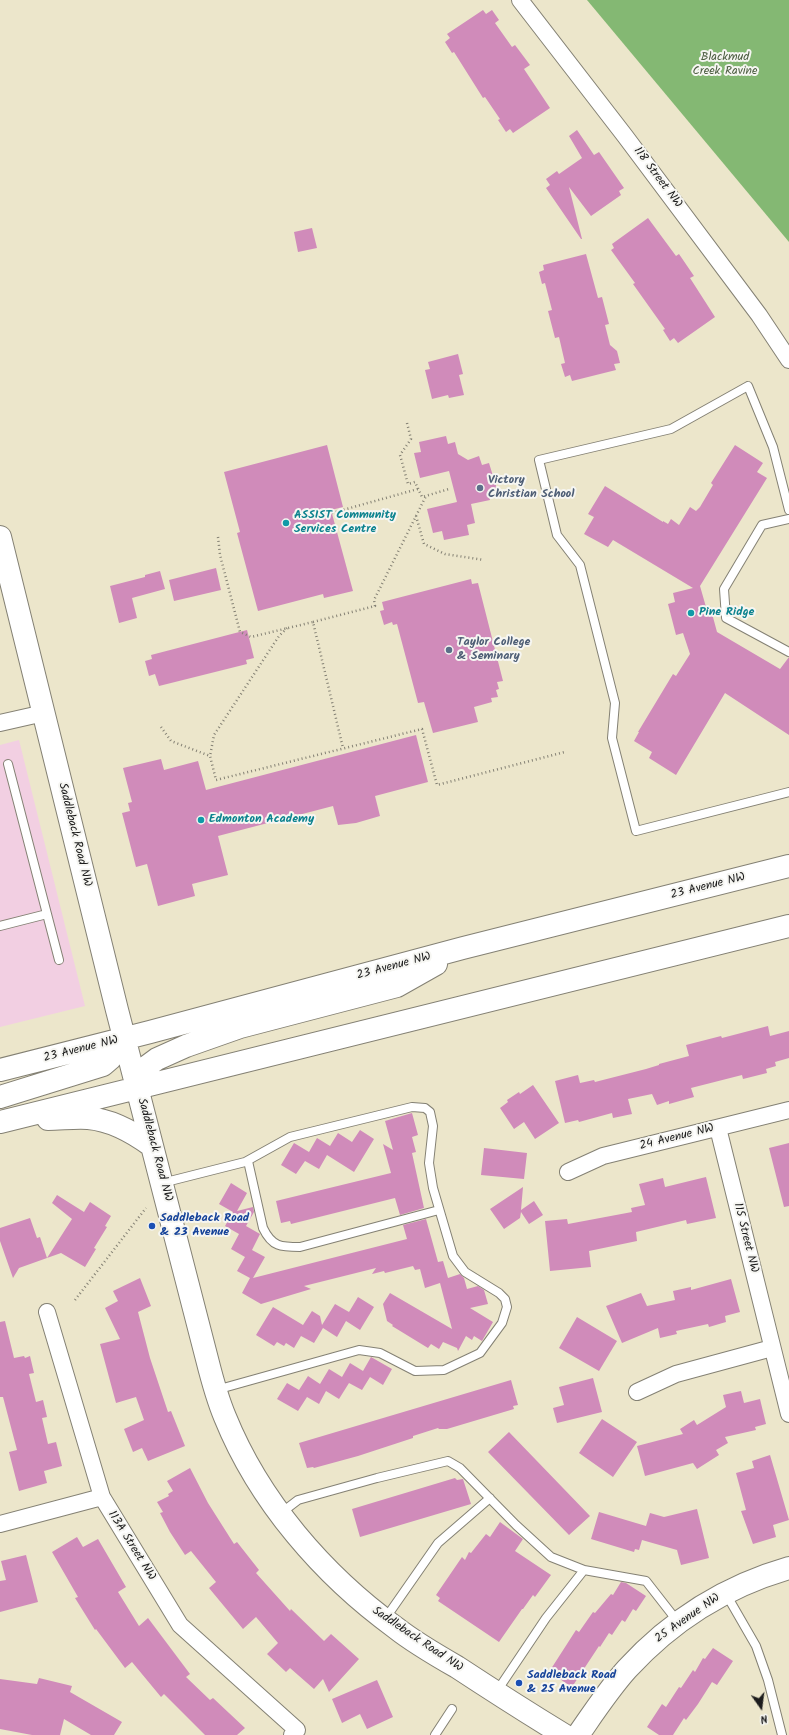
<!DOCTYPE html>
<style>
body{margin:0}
#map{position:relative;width:789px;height:1735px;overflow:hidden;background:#ece6cb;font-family:Kalam,sans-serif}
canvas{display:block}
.north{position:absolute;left:741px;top:1687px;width:40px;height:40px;-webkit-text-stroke:3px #f6f6f2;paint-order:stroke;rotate:166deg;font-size:11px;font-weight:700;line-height:16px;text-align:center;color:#1c1c1c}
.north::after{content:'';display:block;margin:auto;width:14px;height:18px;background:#1c1c1c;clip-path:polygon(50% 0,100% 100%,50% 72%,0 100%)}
</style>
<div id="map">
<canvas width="789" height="1735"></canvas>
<div class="north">N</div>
</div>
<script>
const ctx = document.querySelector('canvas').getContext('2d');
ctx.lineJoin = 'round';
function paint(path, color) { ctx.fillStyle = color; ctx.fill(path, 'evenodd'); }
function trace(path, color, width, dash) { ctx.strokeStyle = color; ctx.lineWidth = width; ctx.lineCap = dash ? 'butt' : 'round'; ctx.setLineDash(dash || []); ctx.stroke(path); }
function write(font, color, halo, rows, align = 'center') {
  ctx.font = font + ' Kalam,sans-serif'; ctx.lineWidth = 4; ctx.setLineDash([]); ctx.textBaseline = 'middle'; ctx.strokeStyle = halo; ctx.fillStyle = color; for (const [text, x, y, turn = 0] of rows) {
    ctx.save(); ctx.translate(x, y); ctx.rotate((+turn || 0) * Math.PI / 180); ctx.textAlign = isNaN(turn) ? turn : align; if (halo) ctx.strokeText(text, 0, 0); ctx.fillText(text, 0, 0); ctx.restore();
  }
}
const built = new Path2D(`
 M19,740L85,1006L0,1027V745Z`);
const forest = new Path2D(`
 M587,0H789V242Z`);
const building = new Path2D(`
 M483,10L486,14L492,10L499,20L495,23L512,47L515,45L530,65L524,69L550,108L513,133L510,129L506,132L498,120L500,119L485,97L483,98L454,52L452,53L445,42L450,38L447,34Z
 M577,130L594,155L599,152L624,188L619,191L621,195L591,216L569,187L582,239H581L546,188L550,185L546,179L557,171L559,174L582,158L569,136Z
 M648,218L676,256L679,254L694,276L690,278L715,317L678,343L674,338L670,341L663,330L665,329L633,284L635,283L611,250L614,248L612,244Z
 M312,228L317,248L298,252L294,232Z
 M586,254L598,298L602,297L609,324L605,325L610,345L617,351L620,363L614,364L616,370L572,381L570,375L565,377L561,364L565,363L559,337L555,338L548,311L552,310L545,283L542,284L539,272L544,270L543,265Z
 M458,354L463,374L459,375L464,395L449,398L448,395L432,399L425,370L430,369L428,362Z
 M446,436L448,444L455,442L458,454L468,460L479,456L482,465L489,463L497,489L488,490L490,500L471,504L475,523L467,525L469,535L444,540L442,531L433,533L427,509L457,502L449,471L420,478L414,453L421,452L419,442Z
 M327,445L343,507L331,510L353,591L324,598L323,594L258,611L237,533L240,532L224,472Z
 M735,445L763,463L757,472L767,478L700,586L706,607L710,606L717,632L780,669L789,657V735L725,693L676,775L649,758L652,752L634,741L639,732H638L673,674L676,676L690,654L683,633L676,635L668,604L675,602L673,593L693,588L613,540L608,547L584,534L594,517L588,514L605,486L663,522V521L668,524L671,519L679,525L690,507L696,511L700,507L713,485L711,483Z
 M216,568L221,590L174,601L169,580Z
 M160,571L165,589L132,598L137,618L119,623L110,586L145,577V575Z
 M471,579L472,584L478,583L503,681L497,682L499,689L496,690L498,697L491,698L492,702L474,707L478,722L433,733L424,702L418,703L397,624L393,625L392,622L384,625L380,611L384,610L382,602Z
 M247,630L254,658L246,660L247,664L159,686L155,674L149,676L145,661L152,659L151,655Z
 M416,735L428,782L375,796L380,816L356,823L338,825L333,806L218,836L228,875L192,884L195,896L158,906L147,864L136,867L122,813L130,811L128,803L132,802L123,768L161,759L164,770L198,761L206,790Z
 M768,1026L770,1036L789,1031V1058L775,1062L776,1066L766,1069L767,1073L743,1079L742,1075L691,1088L694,1097L669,1104V1101L657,1105L652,1094L628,1099L632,1114L613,1118L612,1113L579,1122L578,1120L565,1123L555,1081L578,1075L580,1083L594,1080L595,1082L646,1069L659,1065V1064L689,1056L686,1045L721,1036L722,1038Z
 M533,1085L559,1123L535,1139L524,1122L514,1129L500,1108L508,1102L507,1100L519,1092L520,1094Z
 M412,1113L418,1135L412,1137L416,1152L412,1153L424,1208L400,1215L395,1198L291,1224L290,1221L281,1223L276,1201L391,1173L383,1144L393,1150L385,1121Z
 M360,1130L374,1139L354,1172L327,1155L319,1169L305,1161L296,1174L281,1165L294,1143L309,1152L317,1138L330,1146L338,1133L352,1142Z
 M789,1143V1206L784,1207L769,1148Z
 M484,1148L527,1153L524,1179L481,1175Z
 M706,1177L716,1218L687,1224L686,1220L636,1232L637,1241L589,1251L591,1267L550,1271L545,1221L567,1219L568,1224L632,1212L631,1208L645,1205L639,1184L663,1178L665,1187Z
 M231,1183L247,1193L237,1211L253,1207L254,1212L246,1226L260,1234L252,1250L265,1257L253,1278L407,1239L403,1225L426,1219L438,1262L443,1261L448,1278L460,1274L464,1278L467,1289L478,1286L484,1290L488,1304L470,1308L493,1322L482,1341L474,1336L472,1340L466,1336L458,1351L457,1348L443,1342L439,1349L431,1344L428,1348L392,1326L393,1325L387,1321L383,1304L390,1293L452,1329L440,1283L425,1288L420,1269L415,1270L413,1266L385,1273L384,1271L372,1274L376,1268L304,1286L311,1289L261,1304L242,1293L250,1278L237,1271L245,1257L231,1249L239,1234L225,1226L233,1212L219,1204Z
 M523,1187L521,1210L534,1201L543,1215L529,1224L521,1212L520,1218L504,1229L490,1209Z
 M57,1195L84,1212L90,1202L111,1216L105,1226L107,1227L94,1248L96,1249L85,1267L61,1253L19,1268L13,1278L0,1241V1228L30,1218L37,1238L40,1237L47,1258L72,1219L52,1203Z
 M140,1278L151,1306L138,1312L150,1358L168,1412L171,1411L185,1446L148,1461L142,1448L133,1452L124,1429L144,1420L136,1397L116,1403L100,1344L120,1339L105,1308L118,1301L113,1291Z
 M731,1279L740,1312L725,1316L726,1322L709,1327L708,1324L676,1331L677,1334L660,1338L658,1328L622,1343L606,1306L641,1293L647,1306L675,1300L673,1291L691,1287V1290Z
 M358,1297L374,1307L360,1330L346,1321L337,1337L323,1328L314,1343L301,1336L294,1348L286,1343L284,1346L277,1342L274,1346L256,1335L273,1307L303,1325L312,1311L320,1316L322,1325L335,1304L349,1312Z
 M577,1317L617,1341L599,1371L559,1348Z
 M5,1321L14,1358L24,1356L25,1358L30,1356L34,1373L29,1374L36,1402L43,1400L47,1417L42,1418L48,1444L56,1442L62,1466L44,1471L47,1483L19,1491L9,1452L17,1450L3,1397H0V1322Z
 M371,1357L392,1369L383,1385L370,1377L362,1390L349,1383L339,1399L326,1391L319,1404L307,1397L298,1411L277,1399L287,1383L299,1390L308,1376L320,1384L329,1369L342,1377L350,1363L363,1371Z
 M593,1378L602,1412L557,1423L553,1408L564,1405L559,1387Z
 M511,1380L518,1405L513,1406L514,1409L447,1429H439L438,1428L413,1436V1438L358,1456L314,1468L313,1467L307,1468L299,1443Z
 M741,1391L744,1403L760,1399L766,1424L755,1427L756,1430L725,1437L728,1443L716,1450L719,1455L697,1469L693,1463L645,1476L637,1446L683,1434L680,1429L694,1420L697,1425L726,1407L723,1395Z
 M602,1419L637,1442L613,1477L579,1453Z
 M509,1432L590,1516L569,1535L488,1452Z
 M770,1455L789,1520L773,1525L776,1537L753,1544L741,1511L746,1510L736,1473L754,1468L752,1461Z
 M190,1468L208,1503L234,1544L237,1542L259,1570L256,1573L290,1611L291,1609L324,1641L331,1634L359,1659L329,1692L323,1679L314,1689L290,1668L286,1672L267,1654L278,1643L256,1617L243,1629L209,1588L216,1582L191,1551L185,1555L170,1532L160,1513L163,1512L157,1502L169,1496L168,1494L173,1491L167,1481Z
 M455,1478L457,1480L463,1479L471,1504L360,1537L352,1509Z
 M697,1509L709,1558L681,1565L677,1550L642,1540L639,1550L635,1549L634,1552L591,1539L599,1512L646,1526L650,1513L664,1517Z
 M500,1522L523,1539L515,1551L551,1575L535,1597L533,1595L523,1609H522L499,1642L438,1601L440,1598L436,1595L462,1557L465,1560L469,1552L471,1553L486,1534L490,1537Z
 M77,1537L83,1547L98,1539L126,1587L118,1592L139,1626L148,1618L190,1674L186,1677L210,1700L213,1698L245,1728L237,1735H205L164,1694L161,1697L132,1662L125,1668L96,1629L95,1630L75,1598L78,1597L52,1552Z
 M26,1555L38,1602L0,1612V1581L6,1580L1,1561Z
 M621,1582L626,1583L646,1596L636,1611L633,1609L625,1622L622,1620L612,1635L609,1633L600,1647L599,1646L572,1687L549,1672L576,1630L579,1632L593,1612L595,1613L611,1594L613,1595Z
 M713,1648L733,1661L717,1685L712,1682L698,1704L686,1720L684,1718L673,1735H659L647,1727L662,1704L666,1707L679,1687L681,1688L693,1670L695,1672L703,1658L705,1659Z
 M39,1678L72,1686L70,1692L122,1722L114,1735H91L64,1719L60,1735H32L0,1729V1679L37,1684Z
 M377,1680L393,1717L367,1729L360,1714L342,1723L332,1699Z`);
const path = new Path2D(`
 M407,423L411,439L400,455L408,484L415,482L422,497L449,489
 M332,513L418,489
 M416,516L424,544L445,554L484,560
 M218,537L220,555L240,632L251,637L313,622L343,748
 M313,622L375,606L374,600L426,496
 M287,628L279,636L214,735L210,756L216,780L422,729L437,785L565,752
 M161,727L171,741L210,756
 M75,1300L146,1208`);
const lane = new Path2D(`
 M789,510L773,447L748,386L671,429L539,460L557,535L580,565L615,703L612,738L636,831L789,792
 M789,519L762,525L724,589L726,618L789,652
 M8,764L47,914
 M0,926L47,914L59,960
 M248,1161L263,1228C272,1247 281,1247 300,1247L439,1210
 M162,1183L245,1162L290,1137L412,1107L425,1108L430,1112L433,1126L429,1163L433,1188L453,1256L465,1272L499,1293L505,1299L507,1307L502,1323L480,1353L444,1370L415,1371L380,1353L359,1350L216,1390
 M281,1513L298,1500L377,1478L448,1461L460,1468L516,1525L551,1557L584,1570L646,1581L678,1622
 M726,1594L756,1646L768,1680L782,1735
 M385,1619L438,1543L490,1498
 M497,1691L546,1618L584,1570
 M435,1735L452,1709`);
const street = new Path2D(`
 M520,0L625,136L759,315L789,360
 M0,723L44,713
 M718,1128L789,1414
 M568,1172L603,1156L789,1110
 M47,1312L102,1497L180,1625L297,1730L292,1735
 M637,1392L676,1374L772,1348
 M0,1524L102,1497`);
const secondary = new Path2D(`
 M0,537L117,1010L207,1359C212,1379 217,1398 225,1417C259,1501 323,1575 396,1628C415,1643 436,1655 457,1667C492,1690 528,1713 564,1735
 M0,1070L150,1032L463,948L789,866
 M138,1087L142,1070L157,1059L186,1046L240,1027L397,986L436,964
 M0,1097L103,1065L110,1059L125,1039
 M48,1119C61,1119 75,1117 88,1118C112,1120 133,1132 152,1146
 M0,1122L789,926
 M578,1735C594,1712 609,1689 627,1669C671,1621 726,1586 789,1568`);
const markers = [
 [480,488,4,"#5c6f8a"],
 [286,523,4,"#0f9aa8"],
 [691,613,4,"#0f9aa8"],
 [449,650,4,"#5c6f8a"],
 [201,820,4,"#0f9aa8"],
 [152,1226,4,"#1a4fb4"],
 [519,1683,4,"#1a4fb4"]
];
const parkNames = [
 ["Blackmud",725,58],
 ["Creek Ravine",725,72]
];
const streetNames = [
 ["118 Street NW",657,178,53],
 ["Saddleback Road NW",74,835,76],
 ["23 Avenue NW",708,887,-14],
 ["23 Avenue NW",394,967,-15],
 ["23 Avenue NW",81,1050,-14],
 ["24 Avenue NW",677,1138,-14],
 ["Saddleback Road NW",154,1150,75],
 ["115 Street NW",745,1238,76],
 ["113A Street NW",131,1546,58],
 ["25 Avenue NW",688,1619,-35],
 ["Saddleback Road NW",417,1640,34]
];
const serviceNames = [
 ["Victory",488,481],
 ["Christian School",488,495],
 ["Taylor College",457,643],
 ["& Seminary",457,657]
];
const cultureNames = [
 ["ASSIST Community",294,516],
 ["Services Centre",294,530],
 ["Pine Ridge",699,613],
 ["Edmonton Academy",209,820]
];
const transitNames = [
 ["Saddleback Road",160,1219],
 ["& 23 Avenue",160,1233],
 ["Saddleback Road",527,1676],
 ["& 25 Avenue",527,1690]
];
paint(built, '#f2cfe2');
paint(forest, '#84b873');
paint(building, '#d08bba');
trace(lane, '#848174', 10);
trace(street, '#848174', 18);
trace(secondary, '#848174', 24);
trace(path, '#848174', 2.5, [1, 3]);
trace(lane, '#fff', 8);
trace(street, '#fff', 16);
trace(secondary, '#fff', 22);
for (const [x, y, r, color] of markers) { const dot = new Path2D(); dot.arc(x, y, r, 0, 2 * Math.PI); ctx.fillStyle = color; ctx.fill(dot); trace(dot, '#f6f6f2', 1.5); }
write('12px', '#4c5d41', '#f6f6f2', parkNames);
write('12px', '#1c1c1c', '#f6f6f2', streetNames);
write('bold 12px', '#4e5e75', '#f6f6f2', serviceNames, 'left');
write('bold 12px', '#0d838f', '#f6f6f2', cultureNames, 'left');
write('bold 12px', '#164399', '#f6f6f2', transitNames, 'left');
</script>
